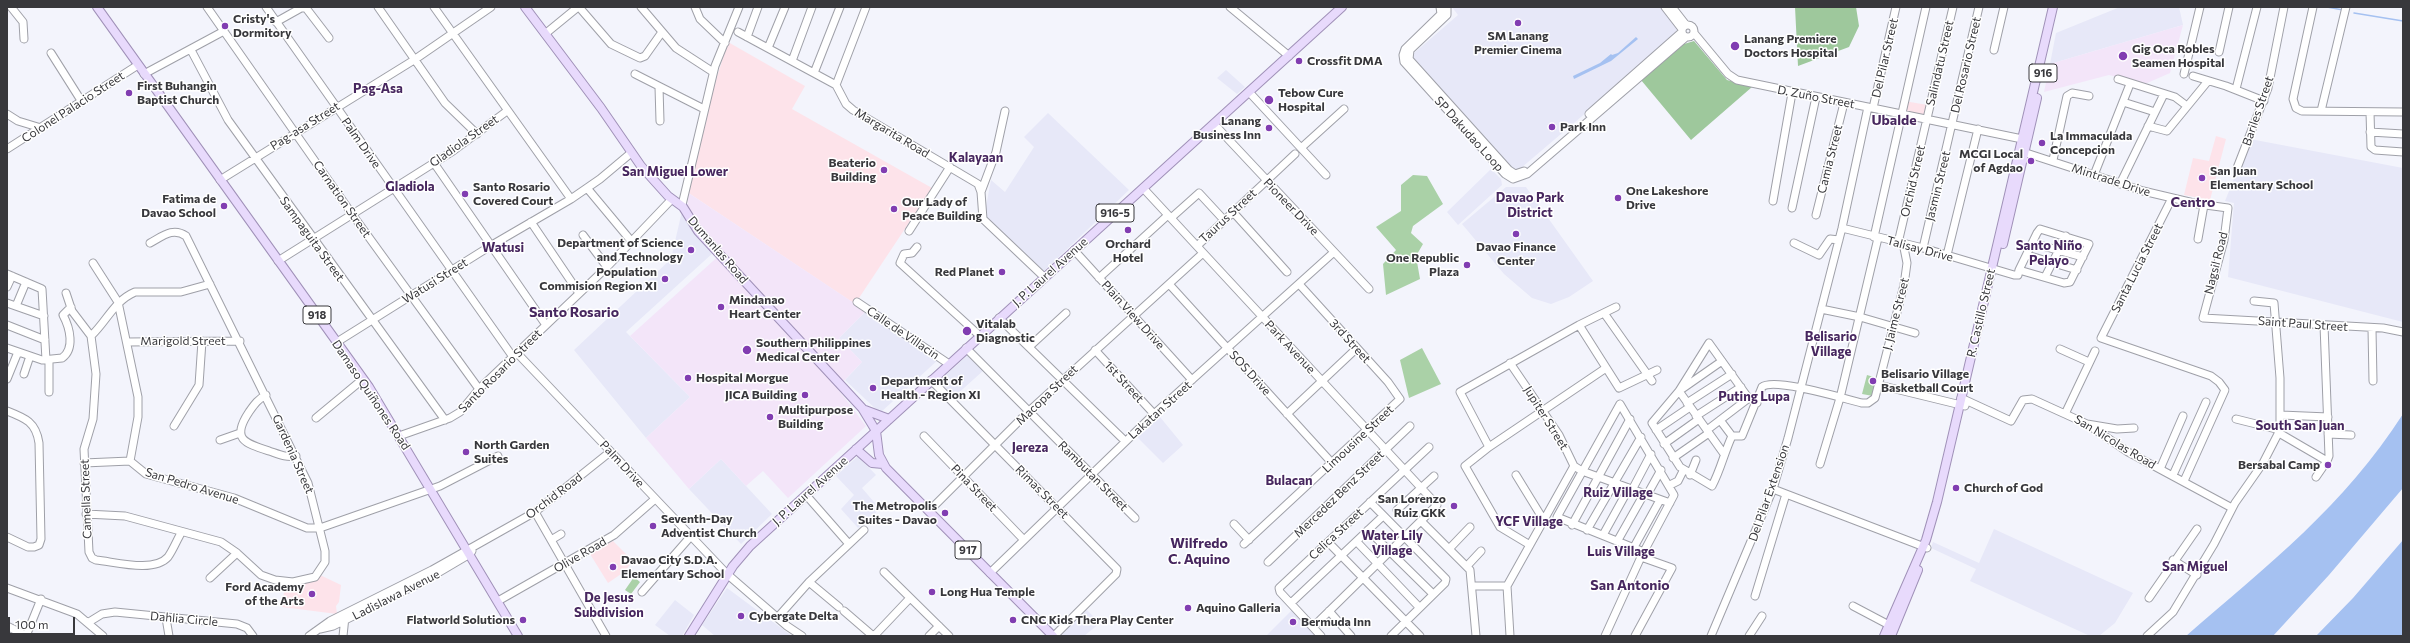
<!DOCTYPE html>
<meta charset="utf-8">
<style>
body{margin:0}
#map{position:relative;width:2410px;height:643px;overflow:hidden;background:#f3f4fc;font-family:Commissioner,sans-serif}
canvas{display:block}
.frame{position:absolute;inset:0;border:8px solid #38383c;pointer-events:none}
.scale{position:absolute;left:8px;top:617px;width:67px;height:18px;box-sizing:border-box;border:2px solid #38383c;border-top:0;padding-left:5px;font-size:12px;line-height:14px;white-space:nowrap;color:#38383c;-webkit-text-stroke:3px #fff;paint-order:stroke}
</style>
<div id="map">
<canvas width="2410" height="643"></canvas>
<div class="frame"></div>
<div class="scale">100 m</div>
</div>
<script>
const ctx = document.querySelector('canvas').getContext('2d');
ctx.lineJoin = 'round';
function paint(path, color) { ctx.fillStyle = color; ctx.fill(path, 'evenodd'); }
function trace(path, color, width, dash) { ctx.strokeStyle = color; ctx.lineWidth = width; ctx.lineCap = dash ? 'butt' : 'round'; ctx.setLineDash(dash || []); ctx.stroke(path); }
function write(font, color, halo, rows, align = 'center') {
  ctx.font = font + ' Commissioner,sans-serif'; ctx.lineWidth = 3; ctx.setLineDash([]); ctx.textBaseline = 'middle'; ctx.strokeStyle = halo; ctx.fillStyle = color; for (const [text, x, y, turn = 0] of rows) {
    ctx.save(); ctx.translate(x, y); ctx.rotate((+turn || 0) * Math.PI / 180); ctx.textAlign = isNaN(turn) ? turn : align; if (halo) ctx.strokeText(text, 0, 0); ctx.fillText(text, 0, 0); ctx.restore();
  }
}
const built = new Path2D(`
 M1452,7H1662L1678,28L1673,36L1581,117L1521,168L1513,171L1412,61L1413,54L1458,15Z
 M2120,7H2179L2183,25L2050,64L2056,33Z
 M1226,70L1245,87L1237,94L1217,78Z
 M1048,113L1129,190L1042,273L984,217L991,180L1005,192L1034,147L1024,137Z
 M2250,139L2403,168V322L2228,277L2234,203L2225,201Z
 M1491,169L1501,179L1502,185L1458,225L1447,212Z
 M1506,187H1526L1593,281L1569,297L1551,304L1532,298L1504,274L1462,224Z
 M682,211L714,252L626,332L690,397L646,438L574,350L671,259Z
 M866,311L939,359L880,413L845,380L862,362L839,338Z
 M969,354L984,370L954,397L939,381Z
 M1160,417L1183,445L1163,463L1137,437Z
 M858,456L876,475L862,488L880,509L858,528L841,509L854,495L836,476Z
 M721,459L772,514L741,544L689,489Z
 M1994,529L2133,593L2115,623L2099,636H2090L1970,581L1976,569L1931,548L1933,542L1979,563Z
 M727,588L792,636H715L702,625Z
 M675,600L694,615L682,636H670L655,625Z
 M1085,608L1100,623L1084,636H1061L1058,634Z
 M1293,609L1318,636H1266Z`);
const education = new Path2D(`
 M728,42L805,86L792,109L932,188L855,304L687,192L703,121Z
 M1904,101L1928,105L1926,118L1902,113Z
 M2216,136L2226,139L2210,200L2184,195L2193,158L2209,161Z
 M613,541L633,561L624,572L608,583L590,554Z
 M320,575L341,585L339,602L336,606L337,614L282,607L285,584L303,585Z`);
const medical = new Path2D(`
 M2183,25L2170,73L2145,84L2109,75L2044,92L2050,64Z
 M687,192L866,311L839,338L862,362L837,388L866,426L788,498L763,471L746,486L721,459L689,489L646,438L690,397L630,336L723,252L702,230L688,209Z`);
const green = new Path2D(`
 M1413,175L1427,176L1443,204L1413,226L1411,233L1423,244L1416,256L1420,279L1386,295L1383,264L1396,250L1376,227L1401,211V185Z
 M1422,348L1441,384L1409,398L1400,360Z
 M1867,375L1877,378L1873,396L1862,394Z
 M634,577L640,582L631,594L625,590Z`);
const forest = new Path2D(`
 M1795,7H1856L1859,26L1849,47L1798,66Z
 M1694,41L1727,80L1752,87L1691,140L1641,80L1684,44Z`);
const water = new Path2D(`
 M1636,37L1638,39L1611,61L1574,79L1573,76L1600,63L1611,54L1612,55L1618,53Z
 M2403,414V488L2329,575L2273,636H2186C2268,565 2344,506 2403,414Z
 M2403,540V636H2316L2353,598Z`);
const stream = new Path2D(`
 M2327,7L2343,10
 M2354,13L2403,21`);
const minor = new Path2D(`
 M11,7L23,22L24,39
 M207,7L352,214L479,389
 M266,7L513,357
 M378,7L445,103L477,134
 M434,7L571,199
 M579,7L611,44L640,58L645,56L662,32
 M641,7L676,48L713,72
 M695,7L700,19L725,43
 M1230,7L1289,56
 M1440,7L1441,14L1405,49L1403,55L1404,62L1505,174L1513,179L1527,174L1686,37
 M1447,7V15L1410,50L1409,59L1509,170L1515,174L1524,171
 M1665,7L1682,29
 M1672,7L1686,25
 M2313,7L2293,99L2296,108L2302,111L2403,112
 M276,22L301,8H306L329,38
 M1682 31a6 6 0 1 1 12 0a6 6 0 1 1-12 0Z
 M738,32L836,85
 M1694,33L1728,74L1737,80L2027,140
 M545,34L578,7
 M747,37L758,7
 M768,48L785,7
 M191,50L228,120L445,420
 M1994,50L2004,7
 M2219,52L2229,7
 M51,53L82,102
 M792,61L812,7
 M814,73L840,7
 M144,74L224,31
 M635,74L704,109
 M2184,74L2200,7
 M2193,76L2226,86L2264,101
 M2118,79L2175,97L2187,106
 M836,85L846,104L853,110L978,184L981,192L983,219L1044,277
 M836,85L866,7
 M659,87L660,121
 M2236,89L2257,7
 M1249,92L1326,175
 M2123,102L2155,112
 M1873,108L1896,7
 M2321,111L2346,7
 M2370,112L2371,147L2375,150L2403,152
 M7,114L18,121L41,128
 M1589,114L1682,32
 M1214,124L1369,289
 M2148,126L2167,131L2208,81
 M2370,132L2403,134
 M1301,148L1344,109
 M7,149L138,65
 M2020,151L2143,191L2198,204L2228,208L2224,240L2203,318L2383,328L2403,332
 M2053,160L2067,96L2072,93L2089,96
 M434,163L546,325
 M2237,168L2268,88L2284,7
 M2094,175L2130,84
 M220,180L414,60L491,7
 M2120,184L2164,94
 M587,188L632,242
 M1143,188L1437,505L1313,627
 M981,192L996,152L1005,111
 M2172,198L2101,338L2211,376L2219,382L2225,390L2184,481
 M1773,201L1792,93
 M682,205L715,66L739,7
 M1792,208L1816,97
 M1233,212L1287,272
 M1816,215L1844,103
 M1171,218L1199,193L1224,220
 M531,222L579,293
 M1842,228L1923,248L2014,275H2018L2019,270L2037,233L2040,229L2089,244L2070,282L2064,283L2019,270
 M909,231L950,167
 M583,235L607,267
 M1874,237L1926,7
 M2198,239L2204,205
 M1794,243L1819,255L1830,239L1839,240
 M1898,243L1953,7
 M2032,243L2083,257
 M1197,246L1295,154
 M917,247L912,253L904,254L900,263L980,336
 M1923,248L1979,7
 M1074,250L1192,380
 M1947,255L1978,129
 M2027,255L2077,270
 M278,261L453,151L507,111
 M93,263L118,302L138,397V417L130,461L146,474L234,498L307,528H320L440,486L498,456
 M7,274L42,289L46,360
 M2045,277L2066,236
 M1099,278L1168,215
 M1169,284L1332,463
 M7,287L12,276
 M66,293L72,311L91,336L96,374L93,419L84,449L89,552L92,558L96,560C116,562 154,573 168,557C173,550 177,540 181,533
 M857,302L949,364
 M7,303L44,316
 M16,306L26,282
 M1821,309L1860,317L1915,333
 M1604,313L1652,381
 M999,318L1125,441
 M7,325L45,340
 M1579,325L1619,388L1657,370
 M2372,329L2373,381
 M91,336C107,321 114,301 135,292H181L210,284
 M127,342L240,341
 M337,342L492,245L571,199L600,179L631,153
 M1029,347L1066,313
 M7,348L42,360L62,358C75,349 70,328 63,315L71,307
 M966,348L1135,518
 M2060,349L2089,362
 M1095,350L1154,414
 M517,353L727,574L787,626L802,636
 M1722,361L1679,391L1724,454
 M1510,363L1559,435L1574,466L1582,471L1670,503
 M24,374L30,356
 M7,379L18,352
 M931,380L1117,569L1116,574L1054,636
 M1879,385L1965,406
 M49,392V360
 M266,395C258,399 254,405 249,412C231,439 244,443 269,451C278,454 286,458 296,456
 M1961,398L2011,421L2023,400L2032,399L2087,424L2128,452L2232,508
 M1687,403L1732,374
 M7,411C25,418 36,422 39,443L41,539L39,545L34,547H28L7,537
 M1287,414L1357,348
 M2065,414L2095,351
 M2281,415L2328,417
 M1696,416L1741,387
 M316,418L363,379
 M2236,419L2280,430
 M1720,420L1732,436C1724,453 1721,469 1712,486L1680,467L1652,423L1679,391L1709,343L1747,396L1757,403
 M2087,424L2117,429L2134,428
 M174,426L199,385L202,341
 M1656,430L1690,407
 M1707,430L1749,398
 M2279,433L2327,461
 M2328,434L2351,435
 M399,436L450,418L460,412L479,389L607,267L671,200
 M924,436L1024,540
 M1732,436H1742L1762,387C1774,377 1845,399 1862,403H1868L1875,398L1904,285L1907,263L1903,243
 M220,440L240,433
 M1664,444L1699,419
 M1489,447L1460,392L1579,325L1616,307
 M1673,458L1709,433
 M84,463L130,461
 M1820,464L1840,398L1878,238
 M2160,469L2183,416
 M1516,475L1543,519
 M1690,475L1696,460
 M2173,475L2206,402
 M2316,477L2327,461L2329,456L2324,325
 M1670,485L1678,481L1683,471
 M1773,489L1927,548
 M1632,490L1651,454
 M806,495L849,544
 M1647,495L1661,470
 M1370,502L1446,579L1445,583L1391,636
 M1397,510L1434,476
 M929,511L1029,411L1203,253
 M535,512L606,636
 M86,514L125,516L221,542L237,553L261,575L275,580L293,582L315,577L325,562V551L308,483L186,236C173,227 163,236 150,243
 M1421,521L1470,570L1476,636
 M1234,524L1249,540
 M1572,525L1630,419
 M1368,530L1433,594
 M1587,530L1641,437
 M1603,535L1629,488
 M551,540L561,534
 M1618,540L1644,494
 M1328,542L1420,636
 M1357,542L1419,607
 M1244,544L1400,399L1388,382L1299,284
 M1530,545L1500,527L1465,466L1489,447L1606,368
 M1634,547L1660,500
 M1449,549L1470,527
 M2173,560L2197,575
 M1268,562L1410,426
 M1467,566L1481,551
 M884,572L949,636
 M990,573L1154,414L1334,252
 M210,578L237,553
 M809,582L839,607
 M1473,586H1507
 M7,588L77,614L103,636
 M642,592L691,536
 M1755,596L1786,494
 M2149,598L2197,529
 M498,601L614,535L655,499
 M1291,603L1383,516
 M1853,606L1889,625
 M844,611L873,636
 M1329,611L1351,636
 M778,617L809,582L864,530
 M166,618L169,636
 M89,622L102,614L115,612L237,624L247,628L253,636
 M7,626L27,636
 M320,629L333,626L426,580L470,554L472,551
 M26,636L41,599
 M309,636L330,621L432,570L535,512L610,452
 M343,636L345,617
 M874,636L910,598
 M929,636L939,626
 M1321,636L1280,592L1279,588L1429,447
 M1510,636L1507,586L1574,466
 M1605,636L1641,557L1674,495L1620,404L1557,517L1644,552
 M1635,636L1672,568L1641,557
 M1711,636L1773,489L1788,438L1842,228L1868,107
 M1749,636L1762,616
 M2147,636L2173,612L2214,544L2235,503L2263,463L2280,430V378L2274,303L2254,301`);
const major = new Path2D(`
 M97,7L369,387L518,636
 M525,7L601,108L641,166L668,196L683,207L698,231L862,408L876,431L879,455L886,468L1053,636
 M2003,244L2037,98
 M865,410L889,419
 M856,449L872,463L883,464
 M689,636L733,566L750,546L1342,7
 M1884,636L1926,540L1937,502L2053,7
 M1891,636L1918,570`);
const markers = [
 [1518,23,4,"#813db1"],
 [225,26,4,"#813db1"],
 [1735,46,5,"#813db1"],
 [2123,56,5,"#813db1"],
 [1299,61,4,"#813db1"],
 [129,93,4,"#813db1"],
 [1269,100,5,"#813db1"],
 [1552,127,4,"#813db1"],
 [1269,128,4,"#813db1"],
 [2042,143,4,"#813db1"],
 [2031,161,4,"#813db1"],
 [884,170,4,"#813db1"],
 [2202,178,4,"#813db1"],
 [465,194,4,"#813db1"],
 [1618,198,4,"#813db1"],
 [224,206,4,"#813db1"],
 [894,209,4,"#813db1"],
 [1128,230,4,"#813db1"],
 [1516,234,4,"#813db1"],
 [691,250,4,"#813db1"],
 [1467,265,4,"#813db1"],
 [1002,272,4,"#813db1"],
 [665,279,4,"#813db1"],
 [721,307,4,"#813db1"],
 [967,331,5,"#813db1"],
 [747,350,5,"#813db1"],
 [688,378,4,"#813db1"],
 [1873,381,4,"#813db1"],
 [873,388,4,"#813db1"],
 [805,395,4,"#813db1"],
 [770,417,4,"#813db1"],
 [466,452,4,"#813db1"],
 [2328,465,4,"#813db1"],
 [1956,488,4,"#813db1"],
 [1454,506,4,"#813db1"],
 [945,513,4,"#813db1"],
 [653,526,4,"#813db1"],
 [613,567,4,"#813db1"],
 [932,592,4,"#813db1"],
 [312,594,4,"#813db1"],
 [1188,608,4,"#813db1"],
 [741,616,4,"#813db1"],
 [523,620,4,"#813db1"],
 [1013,620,4,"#813db1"],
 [1293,622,4,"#813db1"]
];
const shields = [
 [2043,73,28],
 [1115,213,38],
 [317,315,28],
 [968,550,26]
];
const shieldNames = [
 ["916",2043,73],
 ["916-5",1115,213],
 ["918",317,315],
 ["917",968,550]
];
const poiNames = [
 ["Cristy's",233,19],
 ["Dormitory",233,33],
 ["SM Lanang",1518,36,"center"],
 ["Premier Cinema",1518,50,"center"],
 ["Lanang Premiere",1744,39],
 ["Doctors Hospital",1744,53],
 ["Gig Oca Robles",2132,49],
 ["Seamen Hospital",2132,63],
 ["Crossfit DMA",1307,61],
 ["First Buhangin",137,86],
 ["Baptist Church",137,100],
 ["Tebow Cure",1278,93],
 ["Hospital",1278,107],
 ["Lanang",1261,121,"right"],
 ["Business Inn",1261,135,"right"],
 ["Park Inn",1560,127],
 ["La Immaculada",2050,136],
 ["Concepcion",2050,150],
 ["MCGI Local",2023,154,"right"],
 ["of Agdao",2023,168,"right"],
 ["Beaterio",876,163,"right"],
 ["Building",876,177,"right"],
 ["San Juan",2210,171],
 ["Elementary School",2210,185],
 ["Santo Rosario",473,187],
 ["Covered Court",473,201],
 ["One Lakeshore",1626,191],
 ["Drive",1626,205],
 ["Fatima de",216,199,"right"],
 ["Davao School",216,213,"right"],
 ["Our Lady of",902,202],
 ["Peace Building",902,216],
 ["Department of Science",683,243,"right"],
 ["and Technology",683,257,"right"],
 ["Orchard",1128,244,"center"],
 ["Hotel",1128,258,"center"],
 ["Davao Finance",1516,247,"center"],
 ["Center",1516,261,"center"],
 ["One Republic",1459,258,"right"],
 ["Plaza",1459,272,"right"],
 ["Population",657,272,"right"],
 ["Commision Region XI",657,286,"right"],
 ["Red Planet",994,272,"right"],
 ["Mindanao",729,300],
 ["Heart Center",729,314],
 ["Vitalab",976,324],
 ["Diagnostic",976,338],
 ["Southern Philippines",756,343],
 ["Medical Center",756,357],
 ["Belisario Village",1881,374],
 ["Basketball Court",1881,388],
 ["Hospital Morgue",696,378],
 ["Department of",881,381],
 ["Health - Region XI",881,395],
 ["JICA Building",797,395,"right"],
 ["Multipurpose",778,410],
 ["Building",778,424],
 ["North Garden",474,445],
 ["Suites",474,459],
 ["Bersabal Camp",2320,465,"right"],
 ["Church of God",1964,488],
 ["San Lorenzo",1446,499,"right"],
 ["Ruiz GKK",1446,513,"right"],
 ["The Metropolis",937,506,"right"],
 ["Suites - Davao",937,520,"right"],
 ["Seventh-Day",661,519],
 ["Adventist Church",661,533],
 ["Davao City S.D.A.",621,560],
 ["Elementary School",621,574],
 ["Ford Academy",304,587,"right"],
 ["of the Arts",304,601,"right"],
 ["Long Hua Temple",940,592],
 ["Aquino Galleria",1196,608],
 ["Cybergate Delta",749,616],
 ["Flatworld Solutions",515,620,"right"],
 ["CNC Kids Thera Play Center",1021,620],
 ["Bermuda Inn",1301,622]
];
const streetNames = [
 ["Del Pilar Street",1885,58,-77],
 ["Salindatu Street",1940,63,-77],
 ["Del Rosario Street",1966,65,-77],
 ["D. Zuño Street",1816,97,11],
 ["Colonel Palacio Street",73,107,-33],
 ["Bariles Street",2258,111,-71],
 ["Pag-asa Street",305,126,-32],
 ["Margarita Road",892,133,31],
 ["SP Dakudao Loop",1469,134,48],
 ["Gladiola Street",464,141,-35],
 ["Palm Drive",361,143,55],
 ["Camia Street",1830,159,-76],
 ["Mintrade Drive",2111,180,18],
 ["Orchid Street",1913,181,-77],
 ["Jasmin Street",1938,186,-76],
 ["Carnation Street",342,199,55],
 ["Pioneer Drive",1291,207,46],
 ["Taurus Street",1228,216,-43],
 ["Sampaguita Street",312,239,54],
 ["Talisay Drive",1920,249,15],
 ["Dumanlas Road",718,250,49],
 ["Nagsil Road",2216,263,-76],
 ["Santa Lucia Street",2137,268,-63],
 ["J. P. Laurel Avenue",1050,272,-42],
 ["Watusi Street",435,281,-32],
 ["R. Castillo Street",1981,313,-77],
 ["J. Jaime Street",1896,314,-76],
 ["Plain View Drive",1133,315,48],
 ["Saint Paul Street",2303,324,4],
 ["Calle de Villacin",903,333,34],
 ["Marigold Street",183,341],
 ["3rd Street",1350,341,48],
 ["Park Avenue",1290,347,47],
 ["Santo Rosario Street",500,371,-45],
 ["SOS Drive",1250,373,48],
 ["1st Street",1124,382,47],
 ["Damaso Quiñones Road",371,395,56],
 ["Macopa Street",1047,395,-44],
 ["Lakatan Street",1160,410,-42],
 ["Jupiter Street",1546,418,58],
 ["Limousine Street",1358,439,-43],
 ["San Nicolas Road",2115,442,31],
 ["Gardenia Street",293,454,66],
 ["Palm Drive",622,464,47],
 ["Rambutan Street",1093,476,45],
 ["San Pedro Avenue",192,486,17],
 ["Pina Street",974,488,46],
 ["J. P. Laurel Avenue",810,491,-42],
 ["Rimas Street",1042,492,45],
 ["Del Pilar Extension",1769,493,-71],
 ["Mercedez Benz Street",1339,494,-44],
 ["Orchid Road",554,496,-37],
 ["Camella Street",86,499,-92],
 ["Celica Street",1336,534,-43],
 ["Olive Road",580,555,-30],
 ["Ladislawa Avenue",396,595,-27],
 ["Dahlia Circle",184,619,5]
];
const neighbourhoodNames = [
 ["Pag-Asa",378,89],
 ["Kalayaan",976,158],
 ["San Miguel Lower",675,172],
 ["Gladiola",410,187],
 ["Davao Park",1530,198],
 ["District",1530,213],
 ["Santo Niño",2049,246],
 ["Pelayo",2049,261],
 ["Watusi",503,248],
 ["Belisario",1831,337],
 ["Village",1831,352],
 ["Puting Lupa",1754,397],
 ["South San Juan",2300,426],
 ["Jereza",1030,448],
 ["Bulacan",1289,481],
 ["Ruiz Village",1618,493],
 ["YCF Village",1529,522],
 ["Water Lily",1392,536],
 ["Village",1392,551],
 ["Luis Village",1621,552],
 ["San Miguel",2195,567],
 ["De Jesus",609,598],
 ["Subdivision",609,613]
];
const quarterNames = [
 ["Ubalde",1894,120],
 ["Centro",2193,202],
 ["Santo Rosario",574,312],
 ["Wilfredo",1199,543],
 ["C. Aquino",1199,559],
 ["San Antonio",1630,585]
];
paint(built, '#e7e8f8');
paint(education, '#fde3ea');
paint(medical, '#f3e5f9');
paint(green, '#aad1a7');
paint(forest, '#9ec89c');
paint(water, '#a5c1f1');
trace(stream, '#a5c1f1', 1.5);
trace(minor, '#9fa0a8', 9);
trace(major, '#a091b8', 10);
trace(minor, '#fff', 7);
trace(major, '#e8dafc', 8);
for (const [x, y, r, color] of markers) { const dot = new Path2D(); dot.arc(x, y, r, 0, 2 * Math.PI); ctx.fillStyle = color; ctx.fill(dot); trace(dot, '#fff', 1.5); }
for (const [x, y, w] of shields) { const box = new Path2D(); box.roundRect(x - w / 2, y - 9, w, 18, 3); ctx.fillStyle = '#fff'; ctx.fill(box); trace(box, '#38383c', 1); }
write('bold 11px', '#38383c', null, shieldNames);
write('bold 12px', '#38383c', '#fff', poiNames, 'left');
write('12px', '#38383c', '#fff', streetNames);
write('bold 13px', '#47275f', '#fff', neighbourhoodNames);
write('bold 14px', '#47275f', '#fff', quarterNames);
</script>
